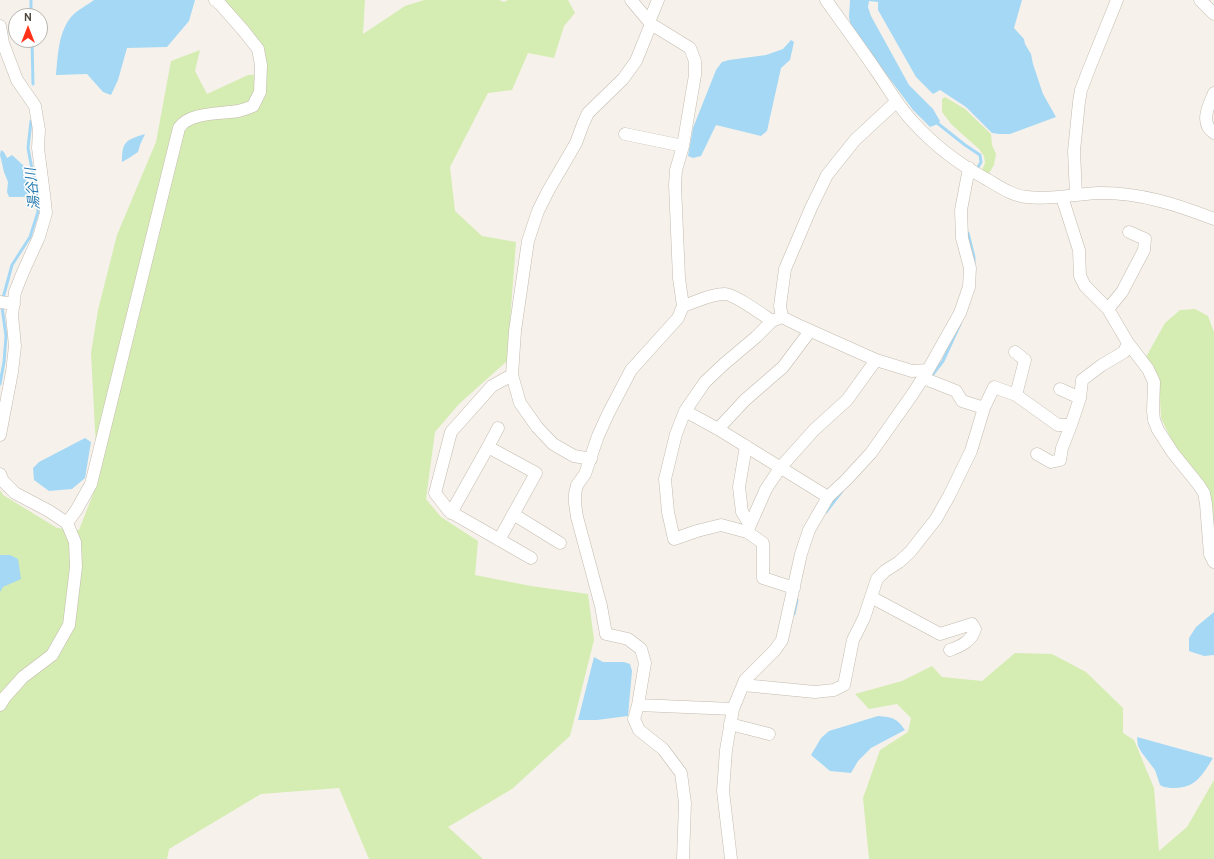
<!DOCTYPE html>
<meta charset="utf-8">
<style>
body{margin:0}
#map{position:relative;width:1214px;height:859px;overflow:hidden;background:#f6f2eb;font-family:Cabin,sans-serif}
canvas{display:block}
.north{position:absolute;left:8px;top:8px;width:40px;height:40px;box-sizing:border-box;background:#fff;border:1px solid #b7b4af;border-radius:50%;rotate:0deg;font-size:11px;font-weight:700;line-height:16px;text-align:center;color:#4b4338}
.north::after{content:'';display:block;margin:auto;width:14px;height:18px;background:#ff3219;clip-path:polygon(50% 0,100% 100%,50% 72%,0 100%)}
</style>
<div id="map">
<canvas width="1214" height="859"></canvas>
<div class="north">N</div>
</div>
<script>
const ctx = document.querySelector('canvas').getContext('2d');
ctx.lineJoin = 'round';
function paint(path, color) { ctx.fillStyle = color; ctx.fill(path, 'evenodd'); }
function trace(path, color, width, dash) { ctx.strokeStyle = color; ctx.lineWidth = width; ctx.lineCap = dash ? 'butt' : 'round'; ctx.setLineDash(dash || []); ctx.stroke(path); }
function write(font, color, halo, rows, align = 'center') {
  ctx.font = font + ' Cabin,"Noto Sans JP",sans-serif'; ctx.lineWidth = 3; ctx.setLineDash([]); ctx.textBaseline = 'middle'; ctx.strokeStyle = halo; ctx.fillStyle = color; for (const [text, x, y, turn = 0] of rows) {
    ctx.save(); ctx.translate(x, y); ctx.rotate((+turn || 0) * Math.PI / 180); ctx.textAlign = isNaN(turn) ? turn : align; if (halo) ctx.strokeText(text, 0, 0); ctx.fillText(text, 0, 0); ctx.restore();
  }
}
const green = new Path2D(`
 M221,0H365L363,34L405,6L424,0H499L504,2L508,0H568L575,13L564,26L554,58L528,53L512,90L488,93L450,167L455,211L482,236L516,242L507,361L459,404L435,432L426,499L441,517L478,541L475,575L531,586L588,594L594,640L570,736L512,789L448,827L483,859H369L339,788L261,794L169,849L167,859H0V490L3,495L57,528L79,530L99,479L95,430L91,353L98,310L117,235L156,142L171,61L200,50L195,71L207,94L248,75L265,74L264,47L240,17Z
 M945,97L965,109L991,134L992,145L996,154L994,165L988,175L982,170L985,163L984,156L979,149L952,125L942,112V99Z
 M1195,309L1208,316L1214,332V543L1205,483L1175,447L1161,418L1159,377L1146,357L1165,323L1180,310Z
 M1015,653L1052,654L1086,672L1123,708V733L1134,740L1154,788L1159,851L1187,827L1214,780V859H869L863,798L880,750L908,732L911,718L897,704L869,709L855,694L902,681L932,666L942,677L982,681Z`);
const water = new Path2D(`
 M94,0H195L189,21L167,47L127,48L118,80L111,95L103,92L87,74L56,75C58,56 58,33 71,17C76,11 87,5 94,0Z
 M850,0H1022L1014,28L1024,39L1025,44L1031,54L1033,64L1043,94L1056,117L1010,134H999L992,133L966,107L940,90L933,94L916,77L878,10V2L869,1L868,7L871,16L909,85L933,109L940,121L938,124L930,127L913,110L851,27L849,17Z
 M791,40L794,42L790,60L781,68L767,131L761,136L716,125L701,156L693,158L688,156L693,128L716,70L722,62L729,60L766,55L783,49Z
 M145,134L140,145L138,152L129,158L122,162C122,141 126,140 145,134Z
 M1,150L4,152L7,158L12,155L24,166L23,174L31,189L29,195L23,197H9L7,192L8,182L4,172L0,155Z
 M85,438L91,442L85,478L72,489L49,491L34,480L33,468L39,462Z
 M0,555H10L18,559L21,579L3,587L0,592Z
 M1214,612V655L1204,656L1189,651V638L1196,627Z
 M594,657L603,662H624L630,664L632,671L628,716L597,720H578Z
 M878,716C892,717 897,718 905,730L871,748L858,761L851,773L830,771L811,755L821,738L829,731Z
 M1137,737L1213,758C1203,774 1196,788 1175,788C1169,788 1165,788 1160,785L1155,770L1142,753L1138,746Z`);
const stream = new Path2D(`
 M31,0V16
 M32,40L33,84
 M936,122L965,145L980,155L981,162L976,171
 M968,233L974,257V263
 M3,298L12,265L30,237L38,212L37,196L28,148L31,121
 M930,378L943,361L960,324
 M0,384L4,362L6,336L2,307
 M826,512L842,491
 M794,614L797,600`);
const street = new Path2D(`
 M631,0L651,24L690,48L695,61V75L683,146L676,170L675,185L679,278L683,306L678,318L631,370L608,414L598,436L585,474L577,485L575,494V503L577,517L601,606L606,634L628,639L641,649L645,663L638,705L733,709
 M826,0C843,24 860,47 877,72C889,89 899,108 914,123C934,145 962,166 988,180C1000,187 1013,196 1027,197C1051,200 1075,194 1099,193C1139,192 1178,205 1214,219
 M1200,0L1214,14
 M649,22L658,0
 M0,26L3,43L17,80L35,106L39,130L38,148L44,194L46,213L39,237L23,272L15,292L12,315L15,346L12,372L0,435
 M1214,93C1209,105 1199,123 1214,133
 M896,102L855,140L827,175L811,208L785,269L780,306L782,317L800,326L876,360L912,371L928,370
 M625,134L683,146
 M1076,195L1074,151L1079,102L1081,90L1089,69L1117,0
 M0,302L14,304
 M683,306C696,302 710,294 724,294C733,293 763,315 772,321
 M1108,309L1122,292L1144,250L1145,239L1129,232
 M782,317L772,321L756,337L724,364L705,382L685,411L676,434L665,479L668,512L674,539L697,531L721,525L747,532L763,543V578L794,588
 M1128,343L1148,369L1154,382L1153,411L1154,420L1158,430L1173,453L1198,484L1204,493L1206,504L1210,554L1214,562
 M1015,352L1025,360L1016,395
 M512,375L492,386L451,432L435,493L449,511L531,558
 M923,378L956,391L962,401L984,408L994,387L1016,395L1058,425H1071L1080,398L1082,380L1102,365L1124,352L1128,343L1108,309L1085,286L1080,276L1079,250L1062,197
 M1060,389L1080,398
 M685,411L718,429L828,497
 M718,429L745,400L783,367L810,331
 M746,446L739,487L742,512L750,525
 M488,447L498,428
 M1037,454L1051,462L1060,460L1062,448L1071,425
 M591,459L574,456L553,444L537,427L520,403L512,375L515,331L528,241L538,211L548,191L576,143L583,124L588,113L623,79L636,61L651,24
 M0,474L3,481L15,493L49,511L67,523L75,542L76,567L69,625L52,655L23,677L5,697L0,705
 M451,513L488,447L536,473L499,540
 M513,514L560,543
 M67,523L77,509L91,484L179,128C189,112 221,114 238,111C243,110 248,108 253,106L260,92L261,65L258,49L243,30L220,4L215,0
 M747,532L766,489L780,468L814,430L847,400L876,360
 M871,597L940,634L972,624L975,629C972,641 961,646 950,650
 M743,685L815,692L834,690L844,685L853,640L864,618L877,579L885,571L899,562L910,552L936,519L949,496L971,451L984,408
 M638,705L634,719L639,730L663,749L681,773L685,803L683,859
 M730,724L769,734
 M731,859L723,791L726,750L733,709L745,680L775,650L782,640L801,554L809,530L828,497L846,480L871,453L912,395L928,370L960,313L969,287L970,268L962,238L961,210L969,168`);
const waterNames = [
 ["湯谷川",33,189,-96]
];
paint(green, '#d5ecb2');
paint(water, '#a5d8f5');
trace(stream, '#a5d8f5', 3);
trace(street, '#c3baad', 13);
trace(street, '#fff', 12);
write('italic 14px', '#277aae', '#fff', waterNames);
</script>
